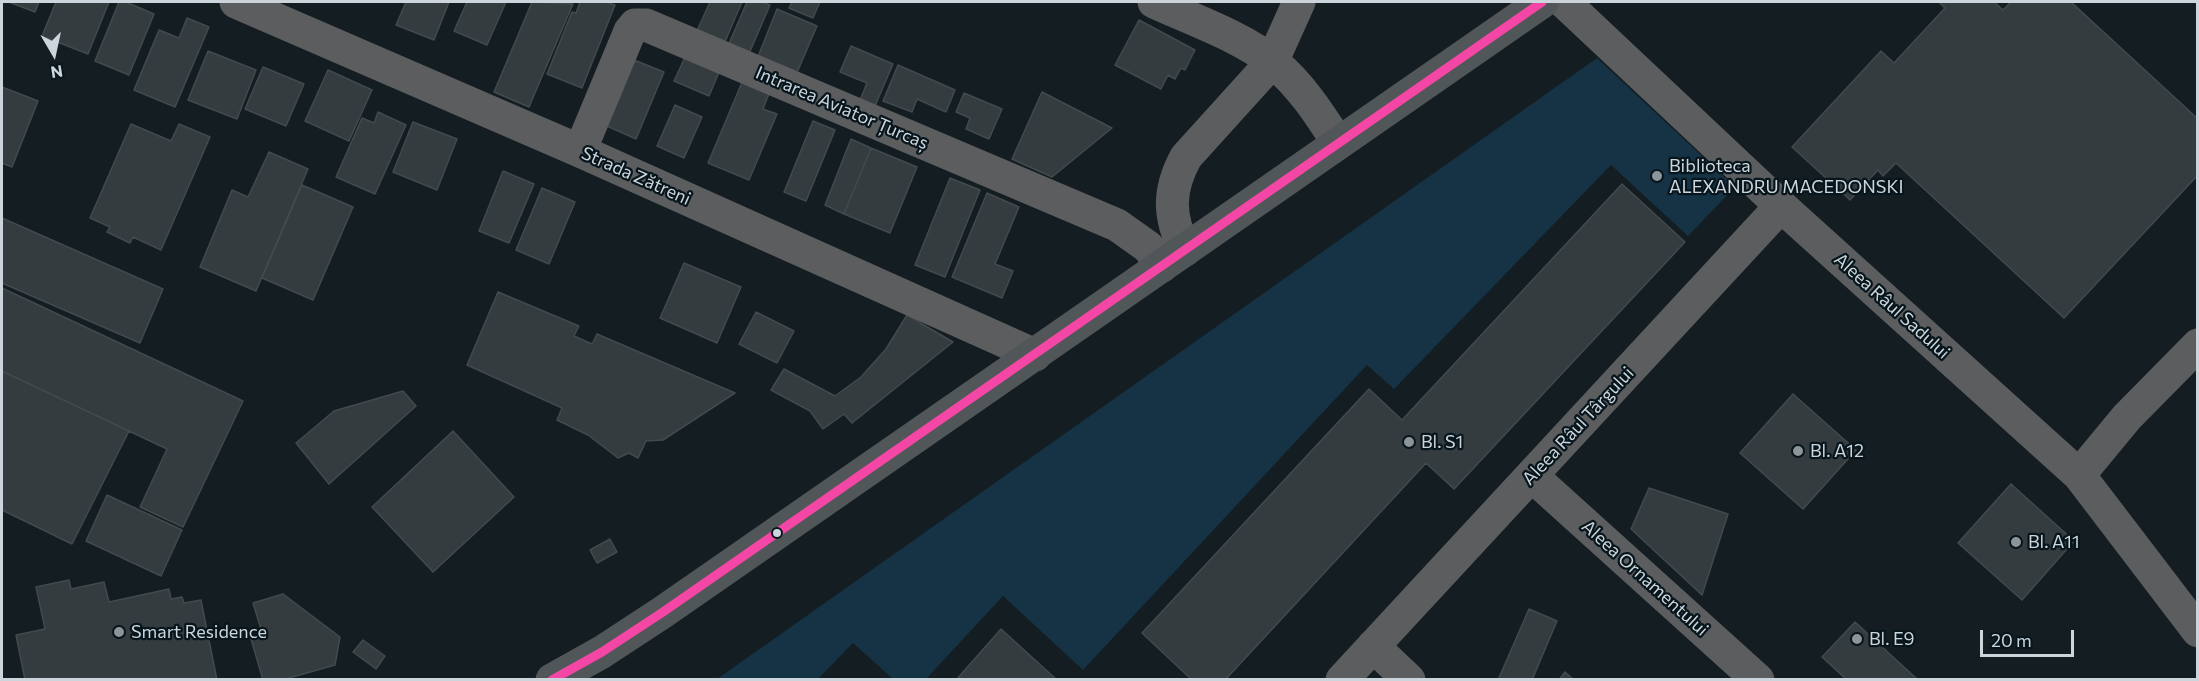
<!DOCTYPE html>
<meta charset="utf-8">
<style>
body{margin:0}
#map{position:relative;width:2199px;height:681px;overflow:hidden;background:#141d21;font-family:Commissioner,sans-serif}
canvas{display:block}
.frame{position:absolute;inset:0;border:3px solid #ccd5db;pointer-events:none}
.north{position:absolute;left:24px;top:24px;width:60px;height:60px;-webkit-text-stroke:4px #07151c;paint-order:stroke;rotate:171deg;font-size:16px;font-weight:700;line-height:24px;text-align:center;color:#ccd5db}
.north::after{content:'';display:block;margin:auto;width:21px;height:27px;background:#ccd5db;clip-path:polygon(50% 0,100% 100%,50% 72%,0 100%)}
.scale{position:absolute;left:1980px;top:630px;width:94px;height:27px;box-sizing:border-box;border:3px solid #ccd5db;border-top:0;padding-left:8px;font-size:18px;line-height:21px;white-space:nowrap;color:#ccd5db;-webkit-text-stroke:4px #07151c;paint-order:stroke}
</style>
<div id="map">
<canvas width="2199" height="681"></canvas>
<div class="frame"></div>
<div class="north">N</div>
<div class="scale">20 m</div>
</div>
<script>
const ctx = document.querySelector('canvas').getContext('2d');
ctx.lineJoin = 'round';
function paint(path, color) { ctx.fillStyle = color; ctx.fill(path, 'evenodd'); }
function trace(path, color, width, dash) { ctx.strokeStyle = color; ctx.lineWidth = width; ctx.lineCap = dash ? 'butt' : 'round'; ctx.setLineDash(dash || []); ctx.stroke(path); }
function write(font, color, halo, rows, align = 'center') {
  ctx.font = font + ' Commissioner,sans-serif'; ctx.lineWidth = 4.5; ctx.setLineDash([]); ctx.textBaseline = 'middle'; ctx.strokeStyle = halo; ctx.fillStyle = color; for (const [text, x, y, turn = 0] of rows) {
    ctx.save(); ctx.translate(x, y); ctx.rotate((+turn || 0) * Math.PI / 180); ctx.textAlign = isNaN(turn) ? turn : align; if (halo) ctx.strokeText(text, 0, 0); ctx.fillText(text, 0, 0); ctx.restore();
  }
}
const green = new Path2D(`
 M1597,58L1735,187L1688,236L1611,165L1394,389L1367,365L1083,670L1003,596L926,679H893L853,643L818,679H717Z`);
const building = new Path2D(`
 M9,2H39L35,12Z
 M56,2H109L88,54L42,36Z
 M119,2H126L154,14L129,75L95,61Z
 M406,2H449L434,40L396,25Z
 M467,2H506L487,45L454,31Z
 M532,2L573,4L529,107L494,92Z
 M580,2H606L615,5L582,88L547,74L572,12L576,13Z
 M710,2H742L724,44L696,33Z
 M747,2H762L770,5L748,56L727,48Z
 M792,2H820L813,18L789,8Z
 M1939,2H1994L2003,10L2011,2H2071L2198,119V175L2064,318L1896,163L1883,176L1878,170L1850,200L1792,147L1881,51L1894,63L1945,8Z
 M777,9L817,26L796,75L757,59Z
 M187,18L209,27L175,107L134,90L159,30L179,38Z
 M1139,20L1195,50L1185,70L1181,68L1175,79L1168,75L1161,89L1115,65Z
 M851,46L893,64L875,106L860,100L867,83L840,72Z
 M208,51L256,70L237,119L188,100Z
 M686,55L720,70L709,96L674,81Z
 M634,60L664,72L636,139L607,126Z
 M898,65L955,90L946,112L917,99L912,112L883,101Z
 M263,67L304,84L286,126L245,109Z
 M328,70L372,90L349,141L305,121Z
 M743,80L770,91L763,109L777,114L749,180L708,163Z
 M2,87L38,101L12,167L2,163Z
 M1042,92L1112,128L1052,177L1012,159Z
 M964,93L1002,109L989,139L966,129L970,118L956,112Z
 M675,105L702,117L684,158L657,146Z
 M378,112L406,125L375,194L336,177L362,118L374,123Z
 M813,121L835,130L806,201L784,192Z
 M413,122L457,139L437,190L393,172Z
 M131,124L171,141L179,124L210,137L161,250L133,237L130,243L107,232L110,227L90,218Z
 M851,139L871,148L844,214L825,205Z
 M871,148L917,167L890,233L844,214Z
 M269,152L308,169L256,291L200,267L232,190L248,197Z
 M503,171L534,184L509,243L479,231Z
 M950,178L980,190L945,277L915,265Z
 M1622,184L1685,242L1454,489L1426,463L1225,680H1192L1142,633L1369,389L1402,420Z
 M302,185L353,207L313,300L262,278Z
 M542,188L575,202L549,264L516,250Z
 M987,193L1019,207L995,264L1013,271L1002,298L952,277Z
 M2,218L163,289L140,343L2,283Z
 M684,263L741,287L717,343L660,318Z
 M2,288L243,401L183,527L140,507L167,449L2,371Z
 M498,292L579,326L574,336L592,344L597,334L735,393L663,440L646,441L638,458L629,453L618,458L588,435L557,420L562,408L467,365Z
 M756,312L794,331L777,363L739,344Z
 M907,315L953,342L852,423L844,414L823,429L810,411L771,390L784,369L835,396L861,377L886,349Z
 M2,371L129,431L72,544L2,510Z
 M403,391L416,406L329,484L296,443L334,411Z
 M1793,394L1856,450L1803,509L1740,453Z
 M453,431L514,497L433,572L372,507Z
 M2011,484L2074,541L2022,600L1958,543Z
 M1649,488L1728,514L1702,595L1631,529Z
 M107,495L182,530L161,576L86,541Z
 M610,539L617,552L597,563L590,550Z
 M69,580L71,589L104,582L109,602L169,589L171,599L182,597L184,603L201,600L217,680H25L16,635L45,629L36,587Z
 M283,594L340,637L335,665L282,680H263L251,639L263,636L253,603Z
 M1529,609L1557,621L1532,680H1498Z
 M1855,622L1918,680H1847L1822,657Z
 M1001,629L1057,680H956Z
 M363,640L385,656L376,669L353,652Z
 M1565,672L1574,680H1559Z`);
const minor = new Path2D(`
 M236,2L580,151L1035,355
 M1154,2C1191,19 1243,37 1274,63C1301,85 1320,115 1338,143
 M1564,2L1781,206L2079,475L2198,631
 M580,151L630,31L635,25H646L1117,225L1148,247L1162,266
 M1185,250C1168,216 1168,190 1186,157L1272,62L1299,2
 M2079,475L2127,417L2198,345
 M1532,476L1758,680
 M1373,646L1409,680
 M1342,680L1781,206`);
const secondary = new Path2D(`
 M552,680L602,652L663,612L1542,2`);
const bus1 = new Path2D(`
 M552,680L602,652L663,612L1542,2`);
const markers = [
 [1657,176,6,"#8c959a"],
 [1409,442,6,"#8c959a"],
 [1798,451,6,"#8c959a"],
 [777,533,5,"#ccd5db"],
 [2016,542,6,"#8c959a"],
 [119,632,6,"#8c959a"],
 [1857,639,6,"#8c959a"]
];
const streetNames = [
 ["Intrarea Aviator Țurcaș",842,108,23],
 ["Strada Zătreni",636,176,24],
 ["Aleea Râul Sadului",1892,306,42],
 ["Aleea Râul Târgului",1578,426,-47],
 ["Aleea Ornamentului",1645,578,42]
];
const poiNames = [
 ["Biblioteca",1669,166],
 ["ALEXANDRU MACEDONSKI",1669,187],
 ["Bl. S1",1421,442],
 ["Bl. A12",1810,451],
 ["Bl. A11",2028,542],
 ["Smart Residence",131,632],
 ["Bl. E9",1869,639]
];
paint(green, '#153344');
paint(building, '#353c3f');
trace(building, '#424a4d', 1.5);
trace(minor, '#5b5d5f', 33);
trace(secondary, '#515658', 33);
trace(bus1, '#f346a5', 9);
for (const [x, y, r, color] of markers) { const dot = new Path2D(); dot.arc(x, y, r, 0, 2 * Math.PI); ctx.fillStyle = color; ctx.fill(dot); trace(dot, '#07151c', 2); }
write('18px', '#ccd5db', '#07151c', streetNames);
write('18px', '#ccd5db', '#07151c', poiNames, 'left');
</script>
